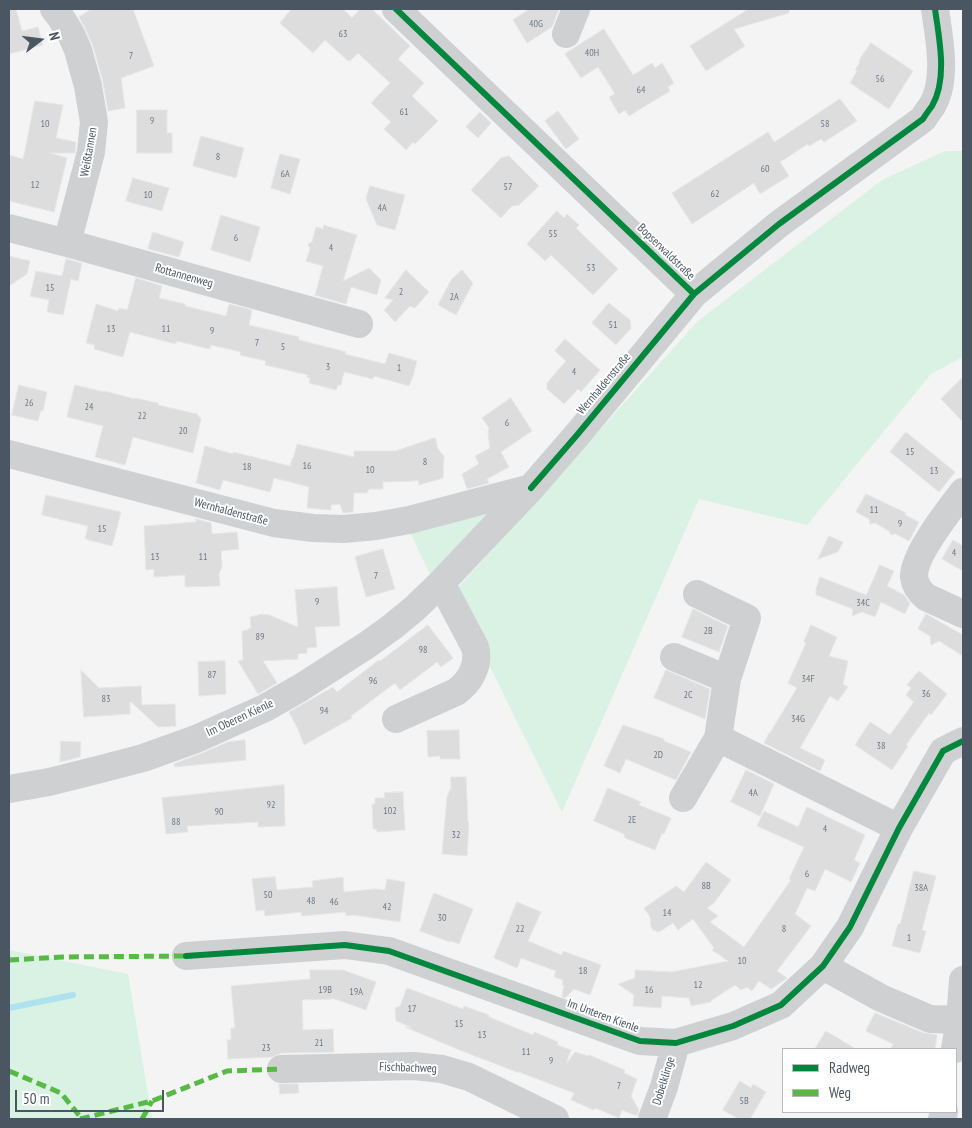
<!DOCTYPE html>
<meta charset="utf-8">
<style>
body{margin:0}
#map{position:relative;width:972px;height:1128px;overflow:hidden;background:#f4f4f4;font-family:"PT Sans Narrow",sans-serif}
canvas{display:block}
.frame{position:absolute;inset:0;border:10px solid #4a5661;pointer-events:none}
.legend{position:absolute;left:782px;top:1048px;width:175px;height:65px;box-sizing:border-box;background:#fff;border:1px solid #b7bbc0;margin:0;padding:6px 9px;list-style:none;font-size:15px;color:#4a5661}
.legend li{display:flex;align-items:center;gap:10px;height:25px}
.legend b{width:25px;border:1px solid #b7bbc0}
.north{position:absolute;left:15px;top:15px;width:50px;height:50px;-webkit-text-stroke:4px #fff;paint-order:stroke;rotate:75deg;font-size:14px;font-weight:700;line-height:20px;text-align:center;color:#4a5661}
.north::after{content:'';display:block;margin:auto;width:18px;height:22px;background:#4a5661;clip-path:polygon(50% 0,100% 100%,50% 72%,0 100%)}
.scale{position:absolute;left:15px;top:1090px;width:149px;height:22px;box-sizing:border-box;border:2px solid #4a5661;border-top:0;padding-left:6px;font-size:15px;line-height:18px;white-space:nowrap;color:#4a5661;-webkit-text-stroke:4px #fff;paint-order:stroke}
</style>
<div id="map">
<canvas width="972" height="1128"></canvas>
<div class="frame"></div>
<ul class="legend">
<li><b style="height:6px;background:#00873e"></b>Radweg</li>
<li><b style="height:6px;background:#58b947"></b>Weg</li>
</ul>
<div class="north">N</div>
<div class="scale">50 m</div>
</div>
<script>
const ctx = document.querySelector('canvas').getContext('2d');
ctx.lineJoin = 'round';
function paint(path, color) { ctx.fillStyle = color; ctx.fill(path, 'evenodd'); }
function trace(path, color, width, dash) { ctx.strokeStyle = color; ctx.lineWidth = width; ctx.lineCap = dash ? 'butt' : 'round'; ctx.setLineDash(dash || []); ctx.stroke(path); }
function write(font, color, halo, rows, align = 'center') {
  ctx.font = font + ' "PT Sans Narrow",sans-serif'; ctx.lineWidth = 4; ctx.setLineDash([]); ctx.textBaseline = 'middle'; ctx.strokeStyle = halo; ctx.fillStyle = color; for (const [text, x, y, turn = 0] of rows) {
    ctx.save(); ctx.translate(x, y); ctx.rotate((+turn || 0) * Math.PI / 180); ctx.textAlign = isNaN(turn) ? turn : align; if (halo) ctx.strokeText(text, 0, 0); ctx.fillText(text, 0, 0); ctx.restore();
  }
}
const green = new Path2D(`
 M945,151H963V357L931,374L807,525L699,499L562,812L453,593L698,321L882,180Z
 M506,510L437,589L410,532Z
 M9,950L128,974L152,1119H9Z`);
const stream = new Path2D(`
 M9,1008L73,995`);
const building = new Path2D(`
 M9,9H16L22,31L38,27L43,45L9,54Z
 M92,9H133L154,66L121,78L125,108L108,111L103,82L93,46L85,28L79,17Z
 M292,9H343L352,18L360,9H372L410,46L398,59L424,83L412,96L438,121L415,144L413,142L406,150L384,129L391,122L371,103L390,83L358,53L350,61L348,60V61L325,40L313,53L280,23Z
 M530,9H559L552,27L527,43L513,20Z
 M749,9H789V13L734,29L745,46L706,71L690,46Z
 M604,29L633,75L652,63L655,68L662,63L674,83L668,87L670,91L629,116L625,110L619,114L609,97L615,94L598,67L581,78L565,54Z
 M871,43L913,71L889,109L850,83L857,71L855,70L860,62L859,61Z
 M840,99L857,121L824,142L821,139L809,146L808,144L780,162L789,176L760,194L754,183L692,224L672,193L768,132L774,142Z
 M35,101L63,105L56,138L76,142L75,153H50L67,158L54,212L9,201V155L23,159Z
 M137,110H167V133H172V153H137Z
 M558,111L579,139L566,149L545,121Z
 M480,112L491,123L478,138L466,127Z
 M201,136L244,148L236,178L193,166Z
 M280,154L300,159L290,194L271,188Z
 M509,156L539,186L519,205L512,206L501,218L471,190L501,158Z
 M133,178L169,188L162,211L126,201Z
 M370,186L405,195L395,230L377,225L366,199Z
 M557,211L564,218L567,214L579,225L576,228L618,269L593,295L551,255L545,261L527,244Z
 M221,215L260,227L250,262L211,250Z
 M324,225L357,235L343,281L369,268L381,280L377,295L351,287L346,304L314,295H315L323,266L306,261L310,249L308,244L312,242L316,227L323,229Z
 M153,232L184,242L179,257L148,249Z
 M9,256L30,261L27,274L9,286Z
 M66,259L82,263L78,281L71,279L63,315L47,312L49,300L30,296L36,271L62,276Z
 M406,270L429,292L415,308L410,306L395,322L384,310L393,300L385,298Z
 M462,270L473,283L456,315L438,305L451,280Z
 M136,278L162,286L159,298L185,304V306L226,316L229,304L252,310L249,325L299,337V340L346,352L345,354L385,364L389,353L417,361L413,376L409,386L374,376L373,379L344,372L341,385H338L336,390L309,383L310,378L307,377L308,375L265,365L266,361L240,355L241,352L211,345L210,349L176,341V344L130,332L123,357L94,349L95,345L86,343L96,304L118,311L119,308L127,310Z
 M609,303L630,320L631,328L616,345L592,323Z
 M565,339L600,370L581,392L578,389L564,404L547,389V383L566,361L555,351Z
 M963,377V422L941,399Z
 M19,385L47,392L43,411L41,410L38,421L12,415Z
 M75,385L104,392V391L135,399V398L158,403V405L197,414L201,419L193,453L133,437L125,465L95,457L103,426L67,417Z
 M511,398L532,431L501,452L509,467L487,479L489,483L467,489L462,474L479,464L475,456L490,448L488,434L489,428L482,418Z
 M906,432L955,472L939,492L890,452Z
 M435,438L438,449L444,456L443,478L419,485L418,480L414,481L383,482V489H369L367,493H354L353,512L343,513L340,504L331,505V510L307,508L309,487L274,478L270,492L223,480L220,490L196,483L205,446L233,454V452L290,466L292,458L293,459L297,444L354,457V451H395Z
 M866,494L906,513L905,515L919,522L909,541L896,534L891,535L889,531L875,523L870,524L869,519L856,512Z
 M46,495L121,512L112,546L85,539L88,526L42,515Z
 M196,519L211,523L212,534L237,532L239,549L221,551L222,567L219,574L220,586L185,587V575L154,577V569L146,570L144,526L196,522Z
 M829,536L843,542L838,552L818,559Z
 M953,540L963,546V571L942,559Z
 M383,549L395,589L366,597L355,557Z
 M880,565L894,571L887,586L904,595L910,603L905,614L881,602L875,617L862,612L852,616L853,609L816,595V589L820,577L866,595Z
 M337,587L340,626L315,627L317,647L307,648V653L298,654V659L263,661L277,683L258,694L238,661L243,660L242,631L248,630V629L251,628L250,617L262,614L269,615L298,627L295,590Z
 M693,609L728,626L719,652L682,637Z
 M926,614L963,635V656L939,641L931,645L930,636L918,629Z
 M428,625L453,658L441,667L437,662L400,690L395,683L351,716L352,718L304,745L298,729L289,712L333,687L337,692L379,660L380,661Z
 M811,625L837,637L829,656L848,661L843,684L848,687L838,701L830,696L800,748L825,760L820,771L764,743L769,733H770L797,688L788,683L806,643L804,642Z
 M225,661L226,694L199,696L198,662Z
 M81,670L99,688L141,686L142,705L175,704L176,726L158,727L130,701V714L84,717Z
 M666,670L710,689L705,719L654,698Z
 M919,671L947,694L931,715L929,713L906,745L908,746L892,770L855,745L870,722L890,735L914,702L906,695L911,688L907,685Z
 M623,725L664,739V741L691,752L676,780L626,759L620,773L604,766Z
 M459,730L460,759H440V756L428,757L427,731Z
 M245,740L246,760L175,767L174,764L202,753L228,742Z
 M61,741L81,742L80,757L60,762Z
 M746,770L774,784L760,816L731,802Z
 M451,777H466L468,822L469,823L467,856L442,854L447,797L451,787Z
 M284,785L285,826L258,827V822L187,826L188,832L166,834L162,798Z
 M608,788L641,802L639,805L671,818L664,834L662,833L655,850L625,838L624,834L594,821Z
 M403,792L405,830L377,832V829H373L372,804H375V798H385L384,793Z
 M807,807L865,835L854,860L860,863L851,882L825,869L815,891L807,888L795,914L811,926L777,971L787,978L771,989L759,981L752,991L747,987L741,990L735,985L712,1000L711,1002L691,1006L689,998L662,996L661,1008L633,1006L634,995L618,984L635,978V970L672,972L728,961L712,950L714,948L693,919L678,930L673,923L659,932L653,930L651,926L650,917L644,908L676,886L684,892L706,862L731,880L714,903L707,908L718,916L710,922L744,947L791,880L789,879L804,847L757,826L764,811L798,827Z
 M914,871L936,876L922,930L926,931L920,953L892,946L898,924H900Z
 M275,877L277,890L313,887L312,881L343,877L344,892L374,889L385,890L387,879L405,882L400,922L354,915L346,916L345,912L302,916L301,912L265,916L264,910L256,911L252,879Z
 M434,893L473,909L459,944L451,941L450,942L420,931Z
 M517,902L541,912L528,941L562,955L563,951L601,965L590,995L574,989L565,998L562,997L564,985H562L563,980L554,977L556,971L521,958L517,968L494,958Z
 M310,970H343L376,982L366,1010L332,998V999L302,1000L303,1030L333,1029L334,1052L281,1053L272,1057L228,1059L227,1040H231V1028H235L231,986L310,979Z
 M407,988L463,1009L464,1006L489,1015V1017L533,1035L534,1032L558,1042L557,1045L571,1050L566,1064L575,1052L589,1056V1055L625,1070L624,1073L637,1079L631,1096L639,1110L637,1116L622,1110L619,1118L595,1108L594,1110L571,1100L574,1093L519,1072V1073L509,1069L462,1051L405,1027H411L396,1021L395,1008L400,1006Z
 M875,1013L924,1033L937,1035L935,1049H891L893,1044L866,1031Z
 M826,1031L856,1049H815Z
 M740,1081L751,1088L753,1084L766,1092L750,1119H739L723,1110Z
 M279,1084H298L299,1093L280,1094Z`);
const minor = new Path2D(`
 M54,9L61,18L71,34L78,50L88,86L94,122L91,152L67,243
 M396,9L694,294
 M566,34L576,9
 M9,228L67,243L359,324
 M9,454L274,523L313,528L344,529L376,526L409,520L531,488
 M963,492C950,509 913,555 914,577C915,585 920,592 926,597L963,614
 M674,657L727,679
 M396,719L456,692C470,682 480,665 475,647L441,583
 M718,738L899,828
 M9,789L49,782L101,769L143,758L196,739L265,708L300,688L367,645L392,627L415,608L441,583L531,488L577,435L694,294L779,224L923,119C926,114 929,110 932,106C948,79 939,38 935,9
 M683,798L718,738L727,679L747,618L697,594
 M186,956L345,945L389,951L640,1041L676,1043L733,1026L781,1005L823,966L850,927L899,828L943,751L963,741
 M823,966L881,998L930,1019L963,1020
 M955,1049L960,1020L963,980
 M281,1069L414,1066L442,1069L469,1077L555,1119
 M652,1119L664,1087L676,1043
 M942,1119L944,1112`);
const quiet = new Path2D(`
 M9,960L63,957L186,956
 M9,1071L61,1093L82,1119
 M80,1119L152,1101L227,1071L281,1069
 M142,1119L152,1101`);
const cycleway = new Path2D(`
 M396,9L694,294
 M531,488L577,435L694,294L779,224L923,119C926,114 929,110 932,106C948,79 939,38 935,9
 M186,956L345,945L389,951L640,1041L676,1043L733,1026L781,1005L823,966L850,927L899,828L943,751L963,741`);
const numberNames = [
 ["40G",536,24],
 ["63",343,34],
 ["40H",592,53],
 ["7",131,56],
 ["56",880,79],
 ["64",641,90],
 ["61",404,112],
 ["9",152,121],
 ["10",45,124],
 ["58",825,124],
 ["8",218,157],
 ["60",765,169],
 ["6A",285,174],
 ["12",35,185],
 ["57",508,187],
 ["62",715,194],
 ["10",148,195],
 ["4A",382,208],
 ["55",553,234],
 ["6",236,238],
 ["4",331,248],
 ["53",591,268],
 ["15",50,288],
 ["2",401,292],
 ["2A",454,297],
 ["51",613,325],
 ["13",111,329],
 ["11",166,329],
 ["9",212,331],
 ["7",257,343],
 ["5",283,347],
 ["3",328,367],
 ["1",399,368],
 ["4",574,372],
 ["26",29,403],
 ["24",89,407],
 ["22",142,416],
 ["6",507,423],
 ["20",183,431],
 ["15",910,452],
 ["8",425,462],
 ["16",307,466],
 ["18",247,467],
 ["10",370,470],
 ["13",934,471],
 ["11",874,510],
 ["9",900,524],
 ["15",102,529],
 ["4",954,553],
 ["13",155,557],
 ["11",203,557],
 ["7",376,576],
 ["9",317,602],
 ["34C",863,603],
 ["2B",708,631],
 ["89",260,637],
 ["98",423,650],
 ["87",212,675],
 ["34F",808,679],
 ["96",373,681],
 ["36",926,694],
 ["2C",688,695],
 ["83",106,699],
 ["94",324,711],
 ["34G",798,719],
 ["38",881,746],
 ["2D",658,755],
 ["4A",753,793],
 ["92",271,805],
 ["102",390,811],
 ["90",219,812],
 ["2E",632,820],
 ["88",176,822],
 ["4",825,829],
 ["32",456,835],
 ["6",807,874],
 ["8B",706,886],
 ["38A",921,888],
 ["50",268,895],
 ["48",311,901],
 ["46",334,902],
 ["42",387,907],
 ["14",667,913],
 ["30",442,918],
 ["22",520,929],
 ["8",784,929],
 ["1",909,938],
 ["10",742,961],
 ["18",583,971],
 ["12",698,985],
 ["19B",325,990],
 ["16",649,990],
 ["19A",356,992],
 ["17",412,1009],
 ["15",459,1024],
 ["13",482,1035],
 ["21",319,1043],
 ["23",266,1048],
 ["11",526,1052],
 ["9",551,1061],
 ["7",619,1086],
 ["5B",744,1101]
];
const streetNames = [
 ["Weißtannen",89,152,-80],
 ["Bopserwaldstraße",666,252,44],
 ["Rottannenweg",184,276,16],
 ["Wernhaldenstraße",604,384,-50],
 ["Wernhaldenstraße",231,512,15],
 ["Im Oberen Kienle",240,718,-25],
 ["Im Unteren Kienle",603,1016,20],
 ["Fischbachweg",408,1068,2],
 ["Dobelklinge",664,1081,-73]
];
paint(green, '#d9f2e3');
trace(stream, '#aee2f0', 6);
paint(building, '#ddddde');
trace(building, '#e5e6e7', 1);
trace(minor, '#ced0d2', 28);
trace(quiet, '#58b947', 5, [10, 5]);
trace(cycleway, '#00873e', 6);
write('10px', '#707881', null, numberNames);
write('12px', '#4a5661', '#fff', streetNames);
</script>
